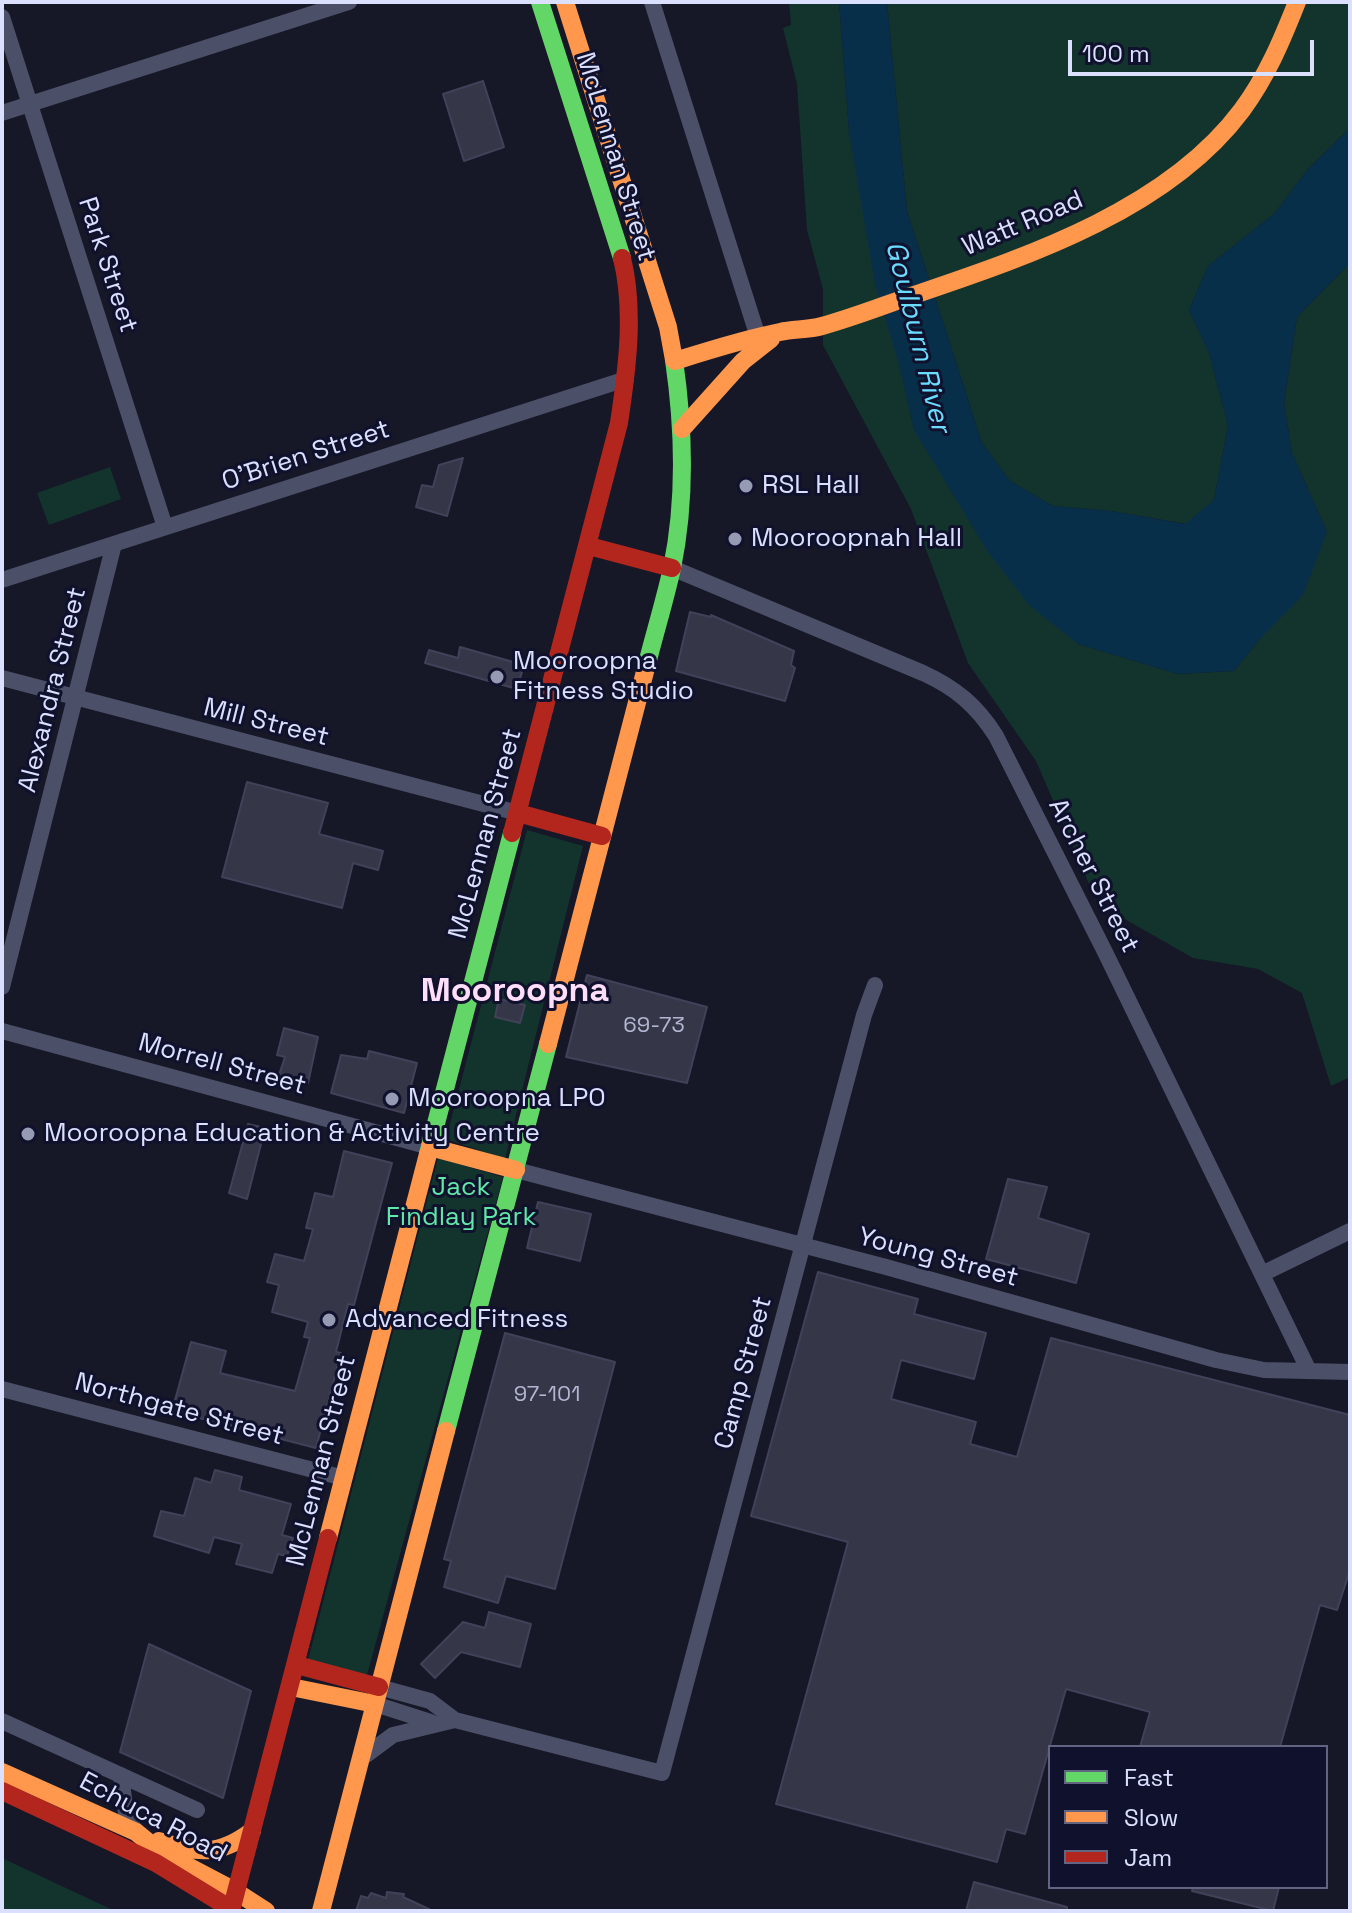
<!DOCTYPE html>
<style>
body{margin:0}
#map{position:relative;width:1352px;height:1913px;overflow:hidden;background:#161727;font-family:"Space Grotesk",sans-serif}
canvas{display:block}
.frame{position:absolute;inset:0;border:4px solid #dce0ff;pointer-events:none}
.legend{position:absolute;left:1048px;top:1745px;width:280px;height:144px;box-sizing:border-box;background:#10112d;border:2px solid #626481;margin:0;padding:10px 14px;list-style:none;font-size:24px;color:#dce0ff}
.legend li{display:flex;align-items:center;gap:16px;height:40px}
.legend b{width:40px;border:2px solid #626481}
.scale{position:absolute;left:1068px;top:40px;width:246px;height:36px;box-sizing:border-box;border:4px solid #dce0ff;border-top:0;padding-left:10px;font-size:24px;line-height:28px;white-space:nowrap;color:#dce0ff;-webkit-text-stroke:6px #10112d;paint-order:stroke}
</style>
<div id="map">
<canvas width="1352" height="1913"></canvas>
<div class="frame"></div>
<ul class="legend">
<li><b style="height:10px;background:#63d668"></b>Fast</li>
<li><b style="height:10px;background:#ff974d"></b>Slow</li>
<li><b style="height:10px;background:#b3261e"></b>Jam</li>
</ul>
<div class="scale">100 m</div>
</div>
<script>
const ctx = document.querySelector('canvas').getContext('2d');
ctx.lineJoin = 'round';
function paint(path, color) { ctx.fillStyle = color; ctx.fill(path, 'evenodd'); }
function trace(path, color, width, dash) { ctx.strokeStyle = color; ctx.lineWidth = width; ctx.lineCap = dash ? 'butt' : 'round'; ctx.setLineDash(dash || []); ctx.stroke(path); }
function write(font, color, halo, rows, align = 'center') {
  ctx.font = font + ' "Space Grotesk",sans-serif'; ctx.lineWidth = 6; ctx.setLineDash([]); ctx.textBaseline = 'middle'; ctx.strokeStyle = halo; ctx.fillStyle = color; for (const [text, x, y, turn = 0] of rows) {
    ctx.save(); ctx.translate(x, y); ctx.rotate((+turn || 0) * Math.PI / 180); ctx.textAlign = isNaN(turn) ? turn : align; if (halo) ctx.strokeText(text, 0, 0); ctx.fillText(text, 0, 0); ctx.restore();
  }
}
const green = new Path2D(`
 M789,2H839L849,132L914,430L1078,644L1178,674L1234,671L1259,640L1327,532L1292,453L1284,403L1297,317L1350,263V1077L1331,1086L1302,993L1258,969L1193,958L1123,918L1090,886L1036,761L968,663L911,509L823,345V289L807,230L797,84L783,28L791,25Z
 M887,2H1350V128L1308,169L1275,213L1208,266L1189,310L1209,353L1228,425L1214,500L1186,524L1111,511L1053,506L1010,481L982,443L907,211Z
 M110,467L121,499L49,525L37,493Z
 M527,830L583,846L505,1159L446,1139Z
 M438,1158L503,1177L367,1675L308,1660Z
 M2,1858L115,1911H2Z`);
const water = new Path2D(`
 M839,2H887L907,211L982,443L1010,481L1053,506L1111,511L1185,524L1214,500L1228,425L1209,353L1189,310L1208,266L1275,213L1308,169L1350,128V263L1297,317L1284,403L1292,453L1327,532L1303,595L1259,640L1234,671L1178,674L1078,644L1030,606L988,552L914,430L899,364L875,284L849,132Z`);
const building = new Path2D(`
 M483,81L504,147L464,161L443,94Z
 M463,458L447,516L416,507L422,485L433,487L439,465Z
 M690,612L711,617V615L794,651L791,665L795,668L785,701L676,671Z
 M460,647L524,665L517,689L425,663L429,650L458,658Z
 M247,782L328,803L319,834L383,851L378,870L353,863L342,908L222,877Z
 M587,975L707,1007L687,1083L566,1057Z
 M499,999L525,1005L520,1023L495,1017Z
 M284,1028L318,1037L308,1083L279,1075L285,1057L277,1055Z
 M369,1051L417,1063L404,1113L331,1093L341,1055L367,1059Z
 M248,1124L265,1128L247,1199L229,1193Z
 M344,1151L392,1163L354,1305L348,1304L336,1352L341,1353L316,1448L172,1411L191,1342L226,1351L220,1373L295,1391L310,1338L304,1337L308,1322L272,1312L279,1285L267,1282L275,1254L304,1261L313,1229L306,1228L315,1193L333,1197Z
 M1008,1179L1047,1187L1038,1218L1089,1234L1076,1283L986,1259Z
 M538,1202L591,1214L580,1261L527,1248Z
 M818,1272L918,1299L914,1314L986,1333L974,1379L901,1360L891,1399L976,1422L970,1444L1017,1457L1051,1338L1350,1415V1570L1337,1610L1320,1605L1280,1747H1140L1150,1712L1066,1689L1025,1834L1006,1829L997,1862L776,1804L848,1542L751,1516Z
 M505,1333L615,1362L555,1589L506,1576L498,1603L444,1587L451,1561L444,1559Z
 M215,1470L242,1477L239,1490L291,1504L282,1535L293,1538L287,1556L278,1554L272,1573L236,1564L242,1544L214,1537L209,1553L154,1536L161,1511L184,1516L195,1478L211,1483Z
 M489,1612L531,1624L520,1667L461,1652L435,1678L421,1664L463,1622L485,1628Z
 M149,1644L251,1691L223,1798L120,1752Z
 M974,1882L1067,1907V1911H966Z
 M1193,1887H1279L1273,1911L1192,1891Z
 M387,1892L404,1894L403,1897L433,1911H356L361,1896L368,1898L371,1893L386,1898Z`);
const street = new Path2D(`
 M652,2L758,337
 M2,17L165,527
 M2,113L349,2
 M672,568L923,673C956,688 977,706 996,736L1106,954L1309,1371
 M2,580L626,379
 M2,678L518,813
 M2,987L114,544
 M2,1031L430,1147
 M516,1170L886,1267L1216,1360L1264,1370L1350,1372
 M1262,1274L1350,1231
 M2,1389L344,1478
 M379,1687L430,1701L455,1720L662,1773L864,1015L875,985
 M375,1704L431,1722
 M2,1721L197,1810
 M366,1755L393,1735L455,1720
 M121,1775L126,1814L136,1832`);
const fast = new Path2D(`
 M540,2L622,258
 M647,664C655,632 665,600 672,568C686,500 684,429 674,360
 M428,1154L512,833
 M446,1431L548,1044`);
const slow = new Path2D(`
 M565,2L668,327L674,360
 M675,361C710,350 744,339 780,332C794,329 808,330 822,326C855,317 887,304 920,293C1032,255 1169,208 1242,110C1267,76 1282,40 1297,2
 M682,429L743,361L771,339
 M548,1044L647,664
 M430,1147L516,1170
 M328,1538L428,1154
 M291,1687L375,1704
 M2,1772L136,1832L159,1851L235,1891
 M159,1841C198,1853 218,1857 252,1831
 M235,1891L266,1911
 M321,1911L446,1431`);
const jam = new Path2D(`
 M589,546L672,568
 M518,813L602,836
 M512,833L619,423C627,370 635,311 622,258
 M297,1665L379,1687
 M2,1791L156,1863L231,1909
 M231,1911L328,1538`);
const markers = [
 [746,486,8,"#979ab3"],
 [735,539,8,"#979ab3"],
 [497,677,8,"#979ab3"],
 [392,1099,8,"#979ab3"],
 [28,1134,8,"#979ab3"],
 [329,1320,8,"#979ab3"]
];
const numberNames = [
 ["69-73",654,1026],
 ["97-101",547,1395]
];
const streetNames = [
 ["McLennan Street",615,157,73],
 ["Watt Road",1023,224,-23],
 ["Park Street",107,265,72],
 ["O'Brien Street",306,456,-18],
 ["Alexandra Street",53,690,-76],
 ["Mill Street",266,723,14],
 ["McLennan Street",486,834,-75],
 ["Archer Street",1093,876,63],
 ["Morrell Street",222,1065,15],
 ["Young Street",938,1258,15],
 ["Camp Street",744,1373,-75],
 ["Northgate Street",179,1410,15],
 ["McLennan Street",322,1461,-76],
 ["Echuca Road",153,1818,28]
];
const poiNames = [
 ["RSL Hall",762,486],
 ["Mooroopnah Hall",751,539],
 ["Mooroopna",513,662],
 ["Fitness Studio",513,692],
 ["Mooroopna LPO",408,1099],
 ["Mooroopna Education & Activity Centre",44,1134],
 ["Advanced Fitness",345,1320]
];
const parkNames = [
 ["Jack",461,1188],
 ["Findlay Park",461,1218]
];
const waterNames = [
 ["Goulburn River",917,337,76]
];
const districtNames = [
 ["Mooroopna",515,992]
];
paint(green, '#13342d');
paint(water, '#082f4a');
paint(building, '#353648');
trace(building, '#414259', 2);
trace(street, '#4b5068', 16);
trace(fast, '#63d668', 18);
trace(slow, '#ff974d', 18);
trace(jam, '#b3261e', 18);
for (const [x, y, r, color] of markers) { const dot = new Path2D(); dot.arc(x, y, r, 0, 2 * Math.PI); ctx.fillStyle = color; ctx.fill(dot); trace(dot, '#10112d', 3); }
write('22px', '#b2b6d1', null, numberNames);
write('26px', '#dce0ff', '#10112d', streetNames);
write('26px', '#dce0ff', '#10112d', poiNames, 'left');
write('26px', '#5fe8a7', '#10112d', parkNames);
write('italic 28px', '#6adcff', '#10112d', waterNames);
write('bold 34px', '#ffdefa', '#10112d', districtNames);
</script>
